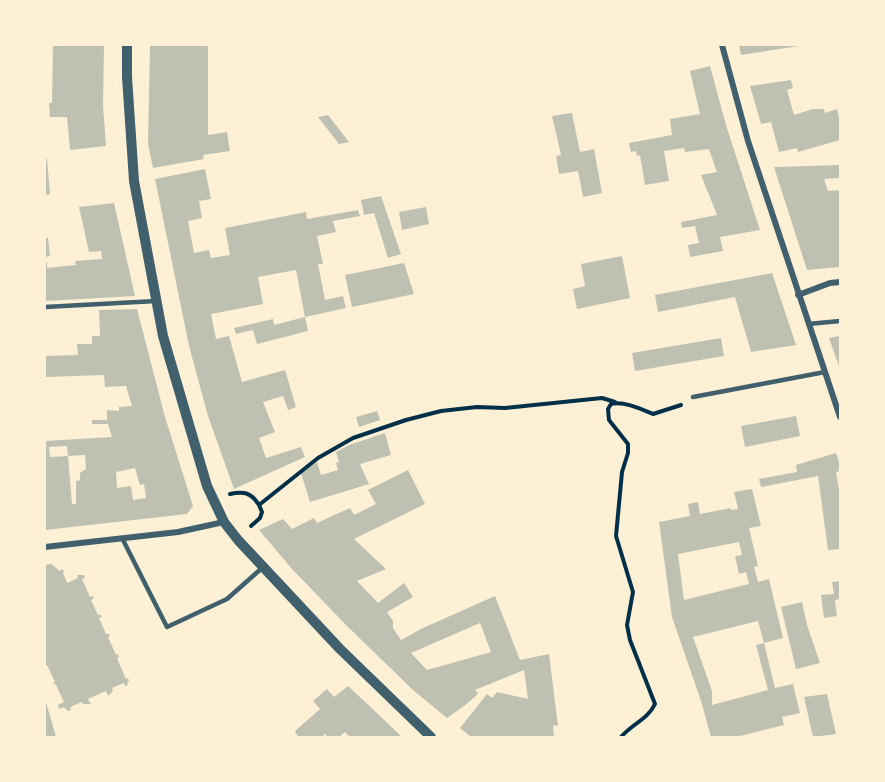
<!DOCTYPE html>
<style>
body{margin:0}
#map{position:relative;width:885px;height:782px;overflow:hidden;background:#fdf0d5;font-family:"Golos Text",sans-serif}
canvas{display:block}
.frame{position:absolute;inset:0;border:46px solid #fdf0d5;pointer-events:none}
</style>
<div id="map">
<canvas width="885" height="782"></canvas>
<div class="frame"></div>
</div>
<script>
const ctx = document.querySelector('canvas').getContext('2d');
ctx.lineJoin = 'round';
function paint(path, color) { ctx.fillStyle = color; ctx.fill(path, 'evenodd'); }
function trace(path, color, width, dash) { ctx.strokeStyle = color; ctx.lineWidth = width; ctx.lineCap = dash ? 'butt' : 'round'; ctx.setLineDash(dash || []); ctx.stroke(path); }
const building = new Path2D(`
 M53,45H104L103,106L106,146L70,150L67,117H50L49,103H52Z
 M150,45H208V135L227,132L230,151L203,155L204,159L153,168L148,144Z
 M739,45H799V46L741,55Z
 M710,66L726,125L760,230L720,237L723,251L690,257L688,245L699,243L695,226L682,228L681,222L717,215L701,175L717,172L709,149L685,152L684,148L664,151L669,181L645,185L640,155L637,156L636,151L631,152L629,143L672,135L670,119L700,114L690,71Z
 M791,80L793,88L787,90L794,115L813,109H824L825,113L837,109L840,121V140L798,152L797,148L779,152L771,122L761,124L750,86Z
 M572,113L580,152L594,149L602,193L583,197L578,171L559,174L556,156L561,155L552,116Z
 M328,115L349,142L339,144L318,117Z
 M45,159H47L50,194L45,195Z
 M840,165V178L824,179L828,191L840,190V267L807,270L774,167Z
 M205,169L211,199L199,201L202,218L188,221L194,253L209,250L211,258L230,255L225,228L306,212L307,219L358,210L360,216L333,221L336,232L317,236L323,264H318L325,300L343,296L346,308L305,317L296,270L258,277L263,304L211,314L216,339L229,336L242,382L285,370L296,407L288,410L283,396L263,402L275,432L259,438L266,458L301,447L305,457L234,489L208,416L189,346L155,179Z
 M381,196L401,254L388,258L374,213L364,215L361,200Z
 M114,203L135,296L45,301V262H47V268L76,265L75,261L102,259L101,251L89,252L79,207Z
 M426,207L429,224L402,230L399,212Z
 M45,238H48L50,256L45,257Z
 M622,256L630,298L577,309L573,289L585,286L581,264Z
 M404,263L414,294L352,307L345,275Z
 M772,273L796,345L751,352L735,297L658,312L655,295Z
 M137,309L165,417L193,506L187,514L45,530V441L112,437L108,424H92V420H107V410L119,411V407L132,406L126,386L105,387L104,375L45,377V356L78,355L77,344H92V336H100L99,310ZM67,446L68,456L85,455L86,469L80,473V480L76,481V504H72L68,456L50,457L49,447ZM135,468L140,485L144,484L146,498L133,500L131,486L117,488L116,472Z
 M305,317L308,331L257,344L253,330L236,334L234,328L273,319L274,325Z
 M840,336V369L829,338Z
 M721,338L724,356L635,371L632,353Z
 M377,411L380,420L359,427L356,417Z
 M796,416L800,436L745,447L741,426Z
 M385,433L391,455L360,464L369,484L310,502L301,473L317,462L321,475L338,470L336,463L339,462L336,452L349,445Z
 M836,453L840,465V471L836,472L840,495V549L828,550L818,476L761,487L759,479L797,472L796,465Z
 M408,470L425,504L354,539L386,569L357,581L378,603L404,583L413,597L387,612L393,621V628L401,640L423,628L495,596L520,660L549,654L558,726L553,725L554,737H471L460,728L487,694L492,698L497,692L528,699L524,670L475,690L478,693L476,696L464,706L447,718L413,690L346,625L292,569L259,530L283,519L292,529L314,518L317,523L350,508L354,515L376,504L368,490ZM480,623L491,652L427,670L411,653Z
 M752,489L761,526L749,528L758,566L754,567L758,582L769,579L783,638L764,643L758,621L693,637L712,691V705L768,690L756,645L764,643L775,688L793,684L800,713L782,717L784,725L736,737H711L701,701L672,617L659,522L690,516L688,504L698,502L700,514L731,508V510L738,509L734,492ZM739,542L742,555L735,556L739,574L746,572L749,584L684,600L678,554Z
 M51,564L60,571L62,569L64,571L63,573L67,583L78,578L77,575H84L85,578L82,579L90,597L92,596L94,598L91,600L98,615H101L102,617L99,618L106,634H109L110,636L108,637L116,655L118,654L119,657L117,658L126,679L128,678L129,681L127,682L128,685L125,686L124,683L112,688L113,691L108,696L106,691L88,699L91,704H83L82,702L70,707L71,710L68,711L64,707L59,709L58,705L64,702L56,685L53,683L55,682L47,665L45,666V565Z
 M840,581V599L835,600L837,616L824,618L821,595L834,594L832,582Z
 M802,602L807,625L820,663L796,669L781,607Z
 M348,686L361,698L402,737H350L345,732L339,737H328L325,734L322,737H298L295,731L320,709L313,701L327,689L334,697Z
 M827,694L836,734L813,737L804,697Z
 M45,702H46L56,737H45Z`);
const path = new Path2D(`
 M230,494C243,491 251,492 259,505L318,458L353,438L406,420L441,411L477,407L505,408L602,398L615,402
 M251,526L260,518L262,512L259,505
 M621,737C632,724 648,719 655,704L630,640L627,625L633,592L616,536L622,472L628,453V444L609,420L608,409L611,404C624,401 641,409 653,414L681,405`);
const service = new Path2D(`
 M45,307L156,301
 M808,324L840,321
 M693,397L825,372
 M122,538L167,627L227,599L262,568`);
const minor = new Path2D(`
 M722,45L748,141L840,417
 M798,295L830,283L840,282
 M45,547L178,532L224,522`);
const tertiary = new Path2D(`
 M127,45V77L134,181L163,336L207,486L224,522L238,540L340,649L431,737`);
paint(building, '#bec0b2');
trace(path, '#003049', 4);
trace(service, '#3f606c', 4.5);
trace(minor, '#3f606c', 6);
trace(tertiary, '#3f606c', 10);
</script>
